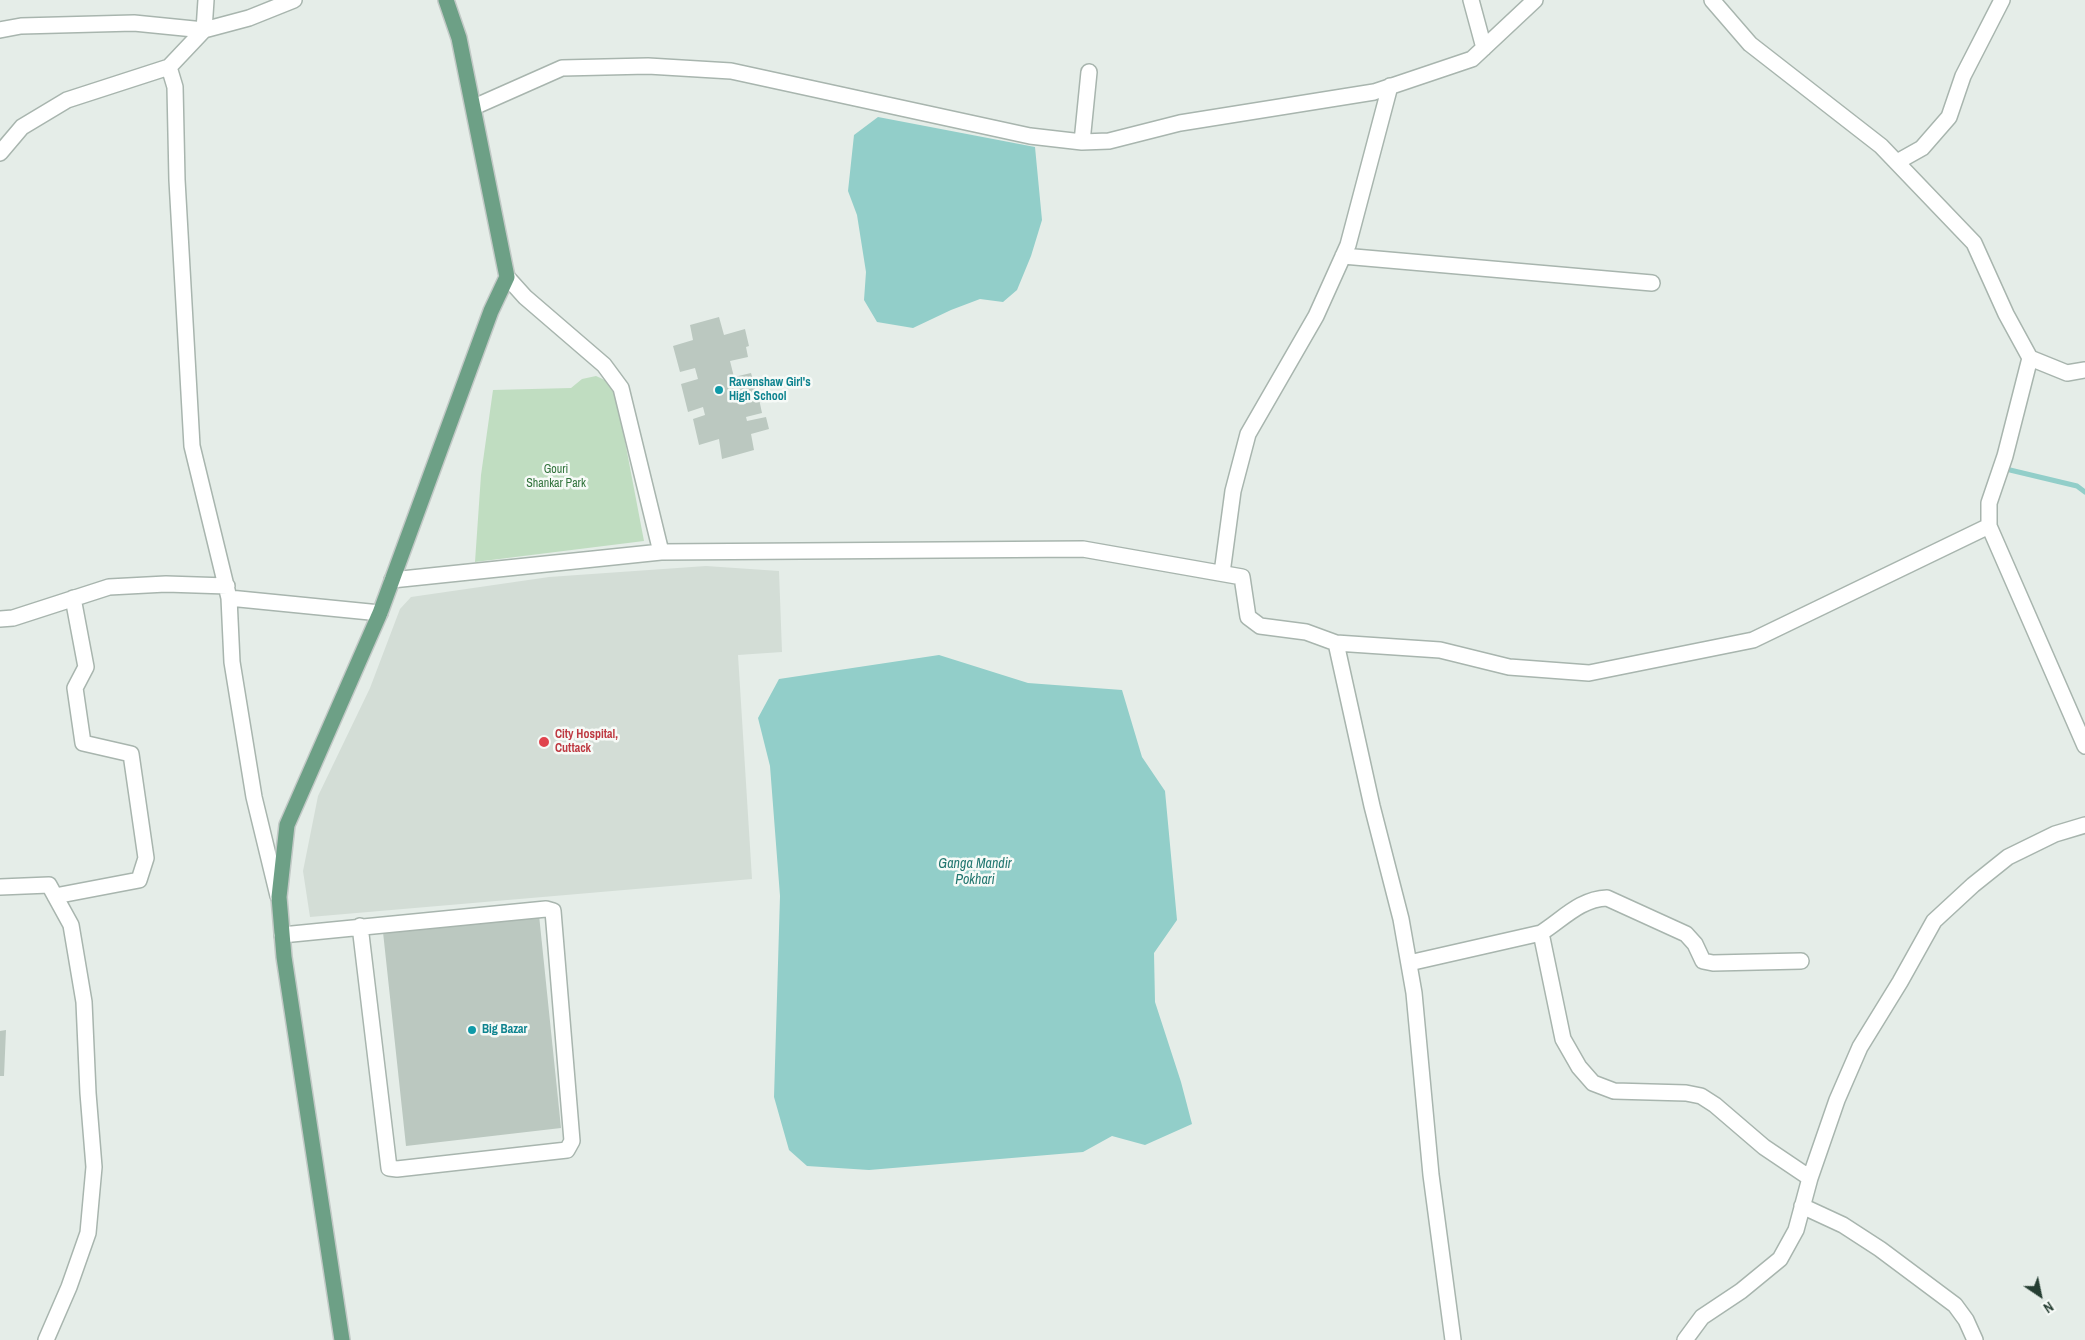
<!DOCTYPE html>
<style>
body{margin:0}
#map{position:relative;width:2085px;height:1340px;overflow:hidden;background:#e5ede8;font-family:"Archivo Narrow",sans-serif}
canvas{display:block}
.north{position:absolute;left:2015px;top:1270px;width:50px;height:50px;-webkit-text-stroke:4px #f6faf7;paint-order:stroke;rotate:146deg;font-size:14px;font-weight:700;line-height:20px;text-align:center;color:#253e32}
.north::after{content:'';display:block;margin:auto;width:18px;height:22px;background:#253e32;clip-path:polygon(50% 0,100% 100%,50% 72%,0 100%)}
</style>
<div id="map">
<canvas width="2085" height="1340"></canvas>
<div class="north">N</div>
</div>
<script>
const ctx = document.querySelector('canvas').getContext('2d');
ctx.lineJoin = 'round';
function paint(path, color) { ctx.fillStyle = color; ctx.fill(path, 'evenodd'); }
function trace(path, color, width, dash) { ctx.strokeStyle = color; ctx.lineWidth = width; ctx.lineCap = dash ? 'butt' : 'round'; ctx.setLineDash(dash || []); ctx.stroke(path); }
function write(font, color, halo, rows, align = 'center') {
  ctx.font = font + ' "Archivo Narrow",sans-serif'; ctx.lineWidth = 5; ctx.setLineDash([]); ctx.textBaseline = 'middle'; ctx.strokeStyle = halo; ctx.fillStyle = color; for (const [text, x, y, turn = 0] of rows) {
    ctx.save(); ctx.translate(x, y); ctx.rotate((+turn || 0) * Math.PI / 180); ctx.textAlign = isNaN(turn) ? turn : align; if (halo) ctx.strokeText(text, 0, 0); ctx.fillText(text, 0, 0); ctx.restore();
  }
}
const built = new Path2D(`
 M706,566L779,571L782,652L738,655L752,879L310,917L303,871L318,796L370,688L400,609L411,597L549,577Z`);
const green = new Path2D(`
 M596,376L607,381L615,389L644,541L475,562L481,475L493,390L571,388L582,379Z`);
const water = new Path2D(`
 M878,117L1035,147L1042,220L1031,256L1017,290L1003,302L980,299L951,310L913,328L877,322L864,300L866,272L857,215L848,191L854,135Z
 M939,655L1028,683L1122,690L1142,757L1165,791L1177,920L1154,953L1155,1002L1181,1082L1192,1124L1145,1145L1112,1136L1083,1152L869,1170L807,1166L789,1150L774,1097L780,896L770,766L758,718L779,679Z`);
const stream = new Path2D(`
 M2010,470L2077,486L2085,492`);
const building = new Path2D(`
 M719,317L724,335L745,329L749,346L746,347L748,357L730,361L734,377L751,373L757,395L742,398L743,404L759,399L762,413L746,417L747,421L766,417L769,429L751,434L754,450L722,459L719,439L699,445L693,419L705,415L703,407L688,412L681,384L698,379L695,368L680,372L673,346L693,340L690,325Z
 M539,915L561,1128L406,1146L383,932Z
 M6,1030L4,1076H0V1031Z`);
const minor = new Path2D(`
 M1471,0L1484,48
 M1712,0L1750,44L1881,146L1974,243L2006,314L2030,358L2067,373L2085,370
 M0,30L21,26L134,23L204,30L249,18L294,0
 M169,67L175,87L177,180L192,446L229,598L232,662L254,797L278,896
 M474,107L562,68L648,66L731,71L1030,136L1082,142L1109,141L1180,123L1374,92L1472,59L1535,0
 M1082,142L1089,72
 M0,153L22,127L67,100L169,67L204,30L206,0
 M1897,162L1922,148L1949,117L1963,76L2002,0
 M1343,256L1652,283
 M507,277L525,297L604,365L621,388L661,552
 M1989,526V503L2005,456L2030,358
 M1222,573L1233,491L1248,434L1316,316L1348,245L1390,86
 M392,580L661,552L1083,549L1242,577L1248,617L1260,626L1306,632L1336,643L1440,650L1509,667L1589,673L1753,640L1989,526L2085,746
 M229,598L380,613
 M0,619L13,618L109,587L166,584L227,586
 M1336,643L1372,806L1401,919L1414,993L1431,1175L1453,1340
 M0,887L49,885L71,925L84,1002L88,1093L94,1167L88,1233L69,1287L46,1340
 M55,896L139,880L146,858L131,754L83,743L75,688L86,667L73,598
 M1541,933C1563,919 1580,899 1607,898L1686,934L1695,944L1703,961L1713,963L1801,961
 M282,935L546,909L553,911L572,1141L567,1150L397,1169L389,1168L360,926
 M1409,963L1541,933L1563,1039L1579,1067L1593,1083L1614,1091L1686,1093L1701,1096L1715,1105L1764,1147L1810,1178
 M1802,1206L1843,1225L1880,1249L1955,1305L1966,1320L1975,1340
 M1685,1340L1702,1317L1741,1291L1780,1259L1796,1230L1810,1178L1837,1100L1860,1047L1900,982L1934,921L1973,885L2008,857L2055,834L2085,825`);
const major = new Path2D(`
 M342,1340L284,957L279,897L287,825L380,613L491,311L507,277L459,38L446,0`);
const markers = [
 [719,390,5,"#0f9aa8"],
 [544,742,6,"#e0444e"],
 [472,1030,5,"#0f9aa8"]
];
const cultureNames = [
 ["Ravenshaw Girl's",729,383],
 ["High School",729,397],
 ["Big Bazar",482,1030]
];
const parkNames = [
 ["Gouri",556,470],
 ["Shankar Park",556,484]
];
const healthNames = [
 ["City Hospital,",555,735],
 ["Cuttack",555,749]
];
const waterNames = [
 ["Ganga Mandir",975,864],
 ["Pokhari",975,880]
];
paint(built, '#d3ddd6');
paint(green, '#c0ddc1');
paint(water, '#92cec9');
trace(stream, '#92cec9', 5);
paint(building, '#bbc8c0');
trace(minor, '#a8b5ae', 18);
trace(major, '#c2c9c6', 18);
trace(minor, '#fff', 15);
trace(major, '#6da086', 15);
for (const [x, y, r, color] of markers) { const dot = new Path2D(); dot.arc(x, y, r, 0, 2 * Math.PI); ctx.fillStyle = color; ctx.fill(dot); trace(dot, '#f6faf7', 2); }
write('bold 12px', '#0d838f', '#f6faf7', cultureNames, 'left');
write('12px', '#32733c', '#f6faf7', parkNames);
write('bold 12px', '#be3a42', '#f6faf7', healthNames, 'left');
write('italic 14px', '#237770', '#f6faf7', waterNames);
</script>
